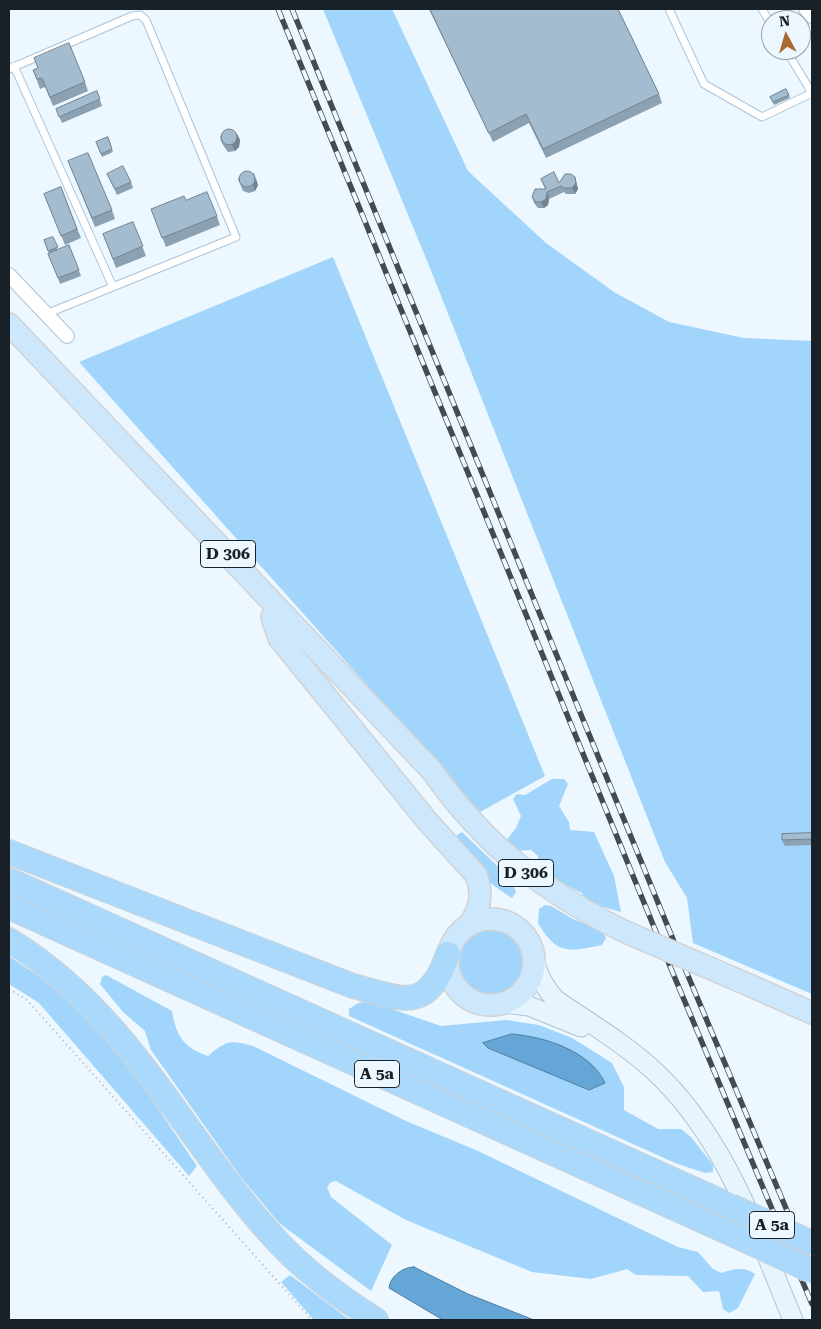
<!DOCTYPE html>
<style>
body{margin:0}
#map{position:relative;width:821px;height:1329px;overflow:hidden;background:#edf7ff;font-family:"Roboto Serif",serif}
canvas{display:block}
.frame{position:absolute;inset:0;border:10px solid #182128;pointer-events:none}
.north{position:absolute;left:761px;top:10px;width:50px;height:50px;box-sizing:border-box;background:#edf7ff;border:1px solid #98a1a9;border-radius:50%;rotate:354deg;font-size:14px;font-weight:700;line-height:20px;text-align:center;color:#182128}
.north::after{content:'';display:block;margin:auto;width:18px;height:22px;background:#a86a2f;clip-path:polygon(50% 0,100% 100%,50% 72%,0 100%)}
</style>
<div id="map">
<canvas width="821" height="1329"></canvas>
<div class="frame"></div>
<div class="north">N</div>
</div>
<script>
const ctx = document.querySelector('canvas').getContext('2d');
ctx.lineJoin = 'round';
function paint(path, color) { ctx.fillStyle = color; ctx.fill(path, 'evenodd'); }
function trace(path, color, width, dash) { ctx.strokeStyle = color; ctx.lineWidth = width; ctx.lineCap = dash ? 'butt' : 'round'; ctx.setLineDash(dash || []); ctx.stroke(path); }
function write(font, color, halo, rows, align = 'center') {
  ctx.font = font + ' "Roboto Serif",serif'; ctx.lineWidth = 4; ctx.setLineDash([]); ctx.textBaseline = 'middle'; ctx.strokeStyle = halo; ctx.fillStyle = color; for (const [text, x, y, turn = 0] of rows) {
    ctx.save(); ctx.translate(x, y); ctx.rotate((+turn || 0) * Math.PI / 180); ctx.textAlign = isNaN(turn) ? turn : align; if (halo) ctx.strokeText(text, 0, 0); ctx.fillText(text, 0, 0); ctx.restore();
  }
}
const green = new Path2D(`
 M323,9H392L468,171L546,243L614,292L669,322L744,338L812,341V994L693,943L687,898L665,862L430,268Z
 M333,257L545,776L480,812L79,362Z
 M552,779H564L568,784L559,806L569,822L570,830L594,832L614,876L621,912L603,907L592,908L586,903L582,893L557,881L539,867L538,856L531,850L518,851L504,843L516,828L521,816L513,799L517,794L525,795Z
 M462,832L510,878L516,892L512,898C492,886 458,860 457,835Z
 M545,905L551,906L575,920L601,929L606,938L602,945C568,952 557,955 538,923L539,909Z
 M458 961a34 34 0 1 1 68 0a34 34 0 1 1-68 0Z
 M9,956L40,977L86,1014L134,1073L197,1166L189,1176L39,1003L9,984Z
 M106,975L172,1011C176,1036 184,1048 208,1056C227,1040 230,1040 253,1046L406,1121L478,1151L678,1247L698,1252L713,1269L721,1273C733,1269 745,1266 755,1274L738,1308L729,1313L723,1309L719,1291L703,1292L688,1276L636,1275L627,1269L591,1279L532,1272L406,1220L336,1181L331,1182L327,1187L331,1197L392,1245L371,1291L279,1223L240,1176L151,1050L145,1031L123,1012L100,984L102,977Z
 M368,1001L441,1026L506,1020L539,1025L572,1038L612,1063L624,1087V1110L658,1129H681L691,1137L713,1165V1172L705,1173L675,1163L349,1016V1009L358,1003ZM525,1035L559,1045L589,1090L488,1048L484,1043Z
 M290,1275L350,1320H314L281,1282Z`);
const water = new Path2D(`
 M512,1034C546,1037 590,1051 605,1083L589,1090L488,1048L483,1043Z
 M414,1267L468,1294L534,1320H443L389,1288C390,1277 402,1267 414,1267Z`);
const path = new Path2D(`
 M788,9L795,17
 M803,26L812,37
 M9,989L27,1000L312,1320`);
const lane = new Path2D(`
 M669,9L704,84L762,117L812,93
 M762,9L771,24
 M786,50L812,93
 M14,66L113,287
 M9,69L132,16L140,15L146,20L236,237L46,314`);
const street = new Path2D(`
 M806,9L812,16
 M9,275L67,336`);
const secondary = new Path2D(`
 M533,956C538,974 543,986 556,1000C588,1022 622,1042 651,1068C725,1135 756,1231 793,1320
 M505,1003L529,1006L581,1027`);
const primary = new Path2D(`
 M9,324L432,771C485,846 546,894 628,933
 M272,617L279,638L428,822L476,875C483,894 481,909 469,924
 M448 962a43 43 0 1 1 86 0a43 43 0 1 1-86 0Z
 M749,985L812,1013`);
const highway = new Path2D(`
 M9,852L353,986C403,999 427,1014 448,954
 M9,880L731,1206
 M9,907L745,1240
 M9,940C132,1015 184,1141 278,1242C306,1272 341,1298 376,1320`);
const rail = new Path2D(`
 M278,9L672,971L812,1304
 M292,9L686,971L812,1270`);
const primaryBridge = new Path2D(`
 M628,933L749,985`);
const highwayBridge = new Path2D(`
 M731,1206L812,1243
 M745,1240L812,1271`);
const wall = new Path2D(`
 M429,9H618L659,94L662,103L546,158L529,123L493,142Z
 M33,70L85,82L88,91L53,106L45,87L40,89Z
 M786,89L790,98L774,105L770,97Z
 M97,91L102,106L62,123L56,109Z
 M237,134L240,140L239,147L235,151L228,152L223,145L220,139Z
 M108,137L113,152L102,157L96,142Z
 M68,161L112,210L115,219L95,227Z
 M254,173L258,185L255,191L249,193L243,191L238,179Z
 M107,174L131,182L133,188L117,195Z
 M575,177L578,189L575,194H566L564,192L549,199L548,205L544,208H538L534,203L532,197L545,189L541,179L559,183Z
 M61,187L81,238L65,245L44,194Z
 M186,200L217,216L220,225L166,247L151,209Z
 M133,222L146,256L116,268L103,234Z
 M53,237L58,250L69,245L81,276L60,284L44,240Z
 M812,833V845L785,846L782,840Z`);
const shadedWall = new Path2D(`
 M237,134L240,140L239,147L235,151L232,145Z
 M575,177L578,189L575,194L572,188Z
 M256,179L258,185L255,191L253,185Z
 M547,192L549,199L548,205L544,208L541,202Z`);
const building = new Path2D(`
 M430,9H618L659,94L543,149L526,114L489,133Z
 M69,43L85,82L50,97L42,78L37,79L33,70L38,68L34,58Z
 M786,89L789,95L773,102L770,97Z
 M97,91L100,99L59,117L56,109Z
 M221 137a8 8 0 1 1 16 0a8 8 0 1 1-16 0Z
 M108,137L112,149L101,154L96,142Z
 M88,153L112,210L92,218L68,161Z
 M123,166L131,182L115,189L107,174Z
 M239 179a8 8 0 1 1 16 0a8 8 0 1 1-16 0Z
 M554,172L559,183L565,174H571L575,177L576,183L572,188H564L561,186L547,192L546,199L541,202H536L532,197L535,189H546L541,179Z
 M61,187L77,229L61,236L44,194Z
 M207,192L217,216L162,238L151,209L184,196L186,200Z
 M133,222L143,246L113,259L103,234Z
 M53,237L58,247L48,251L44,240Z
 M69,245L79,270L58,278L48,254Z
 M812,833V839L782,840V834Z`);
const shields = [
 [228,554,55],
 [526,873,55],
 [377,1074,45],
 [772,1225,45]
];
const shieldNames = [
 ["D 306",228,554],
 ["D 306",526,873],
 ["A 5a",377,1074],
 ["A 5a",772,1225]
];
paint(green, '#a1d5fc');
paint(water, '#65a6d6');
trace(water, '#4e7ea2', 1);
trace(lane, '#abc4d7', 9);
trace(street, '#abc4d7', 16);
trace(secondary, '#abc4d7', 21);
trace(primary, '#d1d3d4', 24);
trace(highway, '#d1d3d4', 26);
trace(path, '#a9b2ba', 2, [1, 4]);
trace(lane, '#fff', 7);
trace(street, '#fff', 14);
trace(secondary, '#e6f4fe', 19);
trace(primary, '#cde8fd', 21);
trace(highway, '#abd9fb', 24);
trace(rail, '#424b52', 5.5);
trace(rail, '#edf7ff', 4, [11]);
trace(primaryBridge, '#d1d3d4', 24, []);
trace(highwayBridge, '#d1d3d4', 26, []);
trace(primaryBridge, '#cde8fd', 21);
trace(highwayBridge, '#abd9fb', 24);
paint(wall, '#8ca2b2');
paint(shadedWall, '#728491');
paint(building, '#a3bccf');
trace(building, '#728491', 1);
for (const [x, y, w] of shields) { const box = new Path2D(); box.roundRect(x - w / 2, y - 13.5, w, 27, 4); ctx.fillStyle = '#edf7ff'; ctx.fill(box); trace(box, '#182128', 1); }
write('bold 16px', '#182128', null, shieldNames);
</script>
